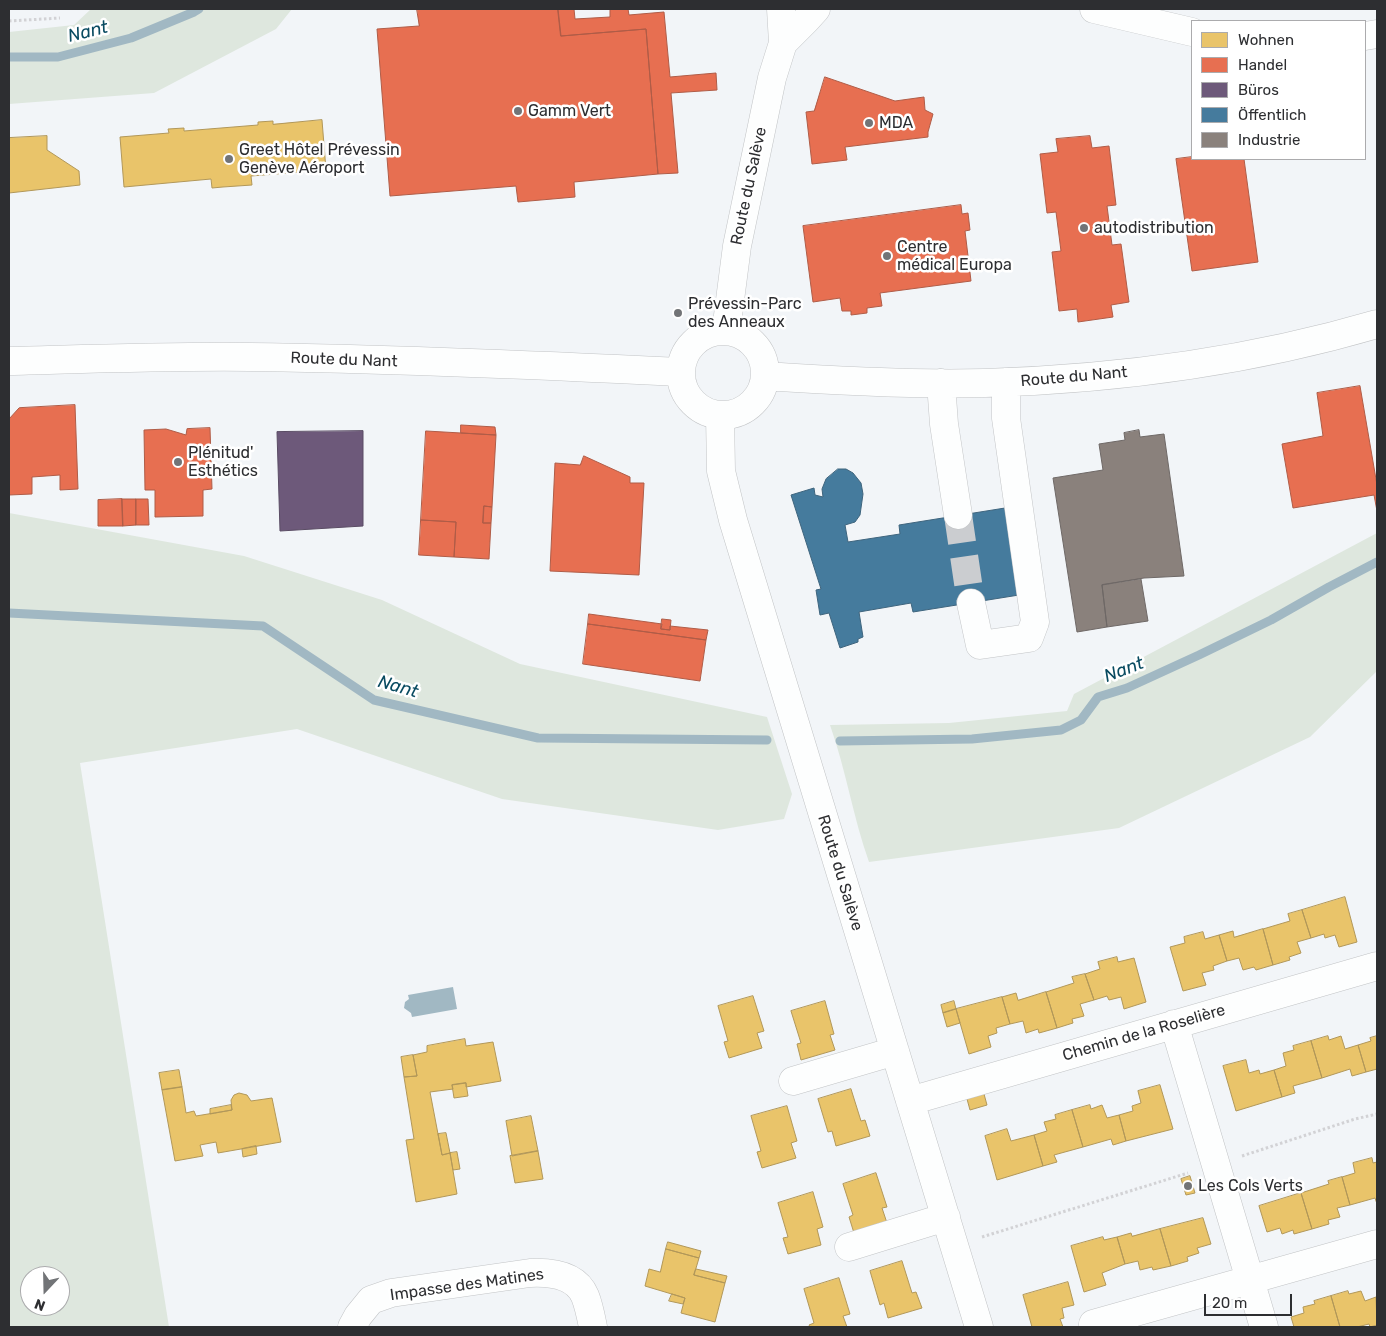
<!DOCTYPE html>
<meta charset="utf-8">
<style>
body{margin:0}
#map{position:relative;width:1386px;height:1336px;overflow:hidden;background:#f2f5f8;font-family:Rubik,sans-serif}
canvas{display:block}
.frame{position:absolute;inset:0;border:10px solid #2d2e31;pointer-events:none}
.legend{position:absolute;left:1191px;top:20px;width:175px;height:140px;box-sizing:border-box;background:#fff;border:1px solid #ababad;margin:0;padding:6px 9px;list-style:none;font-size:15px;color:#2d2e31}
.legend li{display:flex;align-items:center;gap:10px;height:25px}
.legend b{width:25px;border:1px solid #ababad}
.north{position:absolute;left:20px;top:1266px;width:50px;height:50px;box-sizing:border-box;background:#fff;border:1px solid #ababad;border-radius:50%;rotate:201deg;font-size:14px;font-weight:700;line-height:20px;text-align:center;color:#2d2e31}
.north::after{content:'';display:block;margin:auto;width:18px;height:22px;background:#727477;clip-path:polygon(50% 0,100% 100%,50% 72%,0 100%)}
.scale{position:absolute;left:1204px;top:1294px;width:88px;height:22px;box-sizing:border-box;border:2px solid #2d2e31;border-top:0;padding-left:6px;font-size:15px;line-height:18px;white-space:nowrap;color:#2d2e31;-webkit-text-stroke:4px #fff;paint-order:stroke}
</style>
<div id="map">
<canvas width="1386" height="1336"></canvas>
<div class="frame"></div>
<ul class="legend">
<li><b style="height:14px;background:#e9c46a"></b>Wohnen</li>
<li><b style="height:14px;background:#e76f51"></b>Handel</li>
<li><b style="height:14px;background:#6d597a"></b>Büros</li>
<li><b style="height:14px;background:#457b9d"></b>Öffentlich</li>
<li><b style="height:14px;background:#8a817c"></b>Industrie</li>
</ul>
<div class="north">N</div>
<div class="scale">20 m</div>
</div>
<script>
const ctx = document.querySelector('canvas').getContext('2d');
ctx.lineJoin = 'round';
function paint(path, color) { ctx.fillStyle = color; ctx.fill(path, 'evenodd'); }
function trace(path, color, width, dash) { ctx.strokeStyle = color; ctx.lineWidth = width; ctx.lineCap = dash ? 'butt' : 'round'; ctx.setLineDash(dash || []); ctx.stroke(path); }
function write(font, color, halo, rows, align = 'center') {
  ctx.font = font + ' Rubik,sans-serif'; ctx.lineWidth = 5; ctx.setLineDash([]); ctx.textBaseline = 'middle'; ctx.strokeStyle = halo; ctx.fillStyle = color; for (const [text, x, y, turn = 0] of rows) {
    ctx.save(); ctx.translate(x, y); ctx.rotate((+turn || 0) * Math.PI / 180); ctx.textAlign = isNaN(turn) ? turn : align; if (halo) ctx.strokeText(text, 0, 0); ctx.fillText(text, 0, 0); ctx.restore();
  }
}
const green = new Path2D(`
 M91,9H292L276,29L154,93L9,104V32L74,25Z
 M9,513L244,556L382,600L520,664L767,717L792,794L784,819L718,830L502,799L297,729L80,763L169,1327H9ZM30,1276H60V1306H30Z
 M1377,533V671L1310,737L1119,828L869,862C853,817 846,770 830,725L949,723L1067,711L1074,694Z`);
const water = new Path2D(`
 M453,987L457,1009L412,1017L411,1013L404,1008L405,1002L409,999L408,995Z`);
const homes = new Path2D(`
 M322,120L326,170L251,176L252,185L223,187L212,188L211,179L124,187L120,137L169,133L168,129L184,128V131L258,125V122L273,121V124Z
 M47,136V150L79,171L80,185L9,193V138Z
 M1345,897L1357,942L1339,947L1335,935L1325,938L1324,934L1311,938L1302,910Z
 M1302,910L1311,938L1297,942L1301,953L1289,957L1290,960L1273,965L1263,929L1290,921L1288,914Z
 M1263,929L1273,965L1256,970L1254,967L1243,970L1239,958L1227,961L1219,935L1233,931L1234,937Z
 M1203,932L1205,939L1219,935L1227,961L1213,966L1214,970L1202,973L1206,985L1183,991L1170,947L1185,943L1184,937Z
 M1117,957L1118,962L1134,958L1146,1002L1124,1009L1121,997L1109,1000L1107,996L1094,1000L1085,974L1100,969L1098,962Z
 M1085,974L1094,1000L1080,1004L1084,1016L1072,1019L1073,1023L1057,1028L1046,992L1074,983L1072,977Z
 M1046,992L1057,1028L1039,1033L1038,1029L1026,1033L1023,1021L1010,1024L1002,997L1016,993L1018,1000Z
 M753,996L764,1031L757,1033L762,1048L729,1058L724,1042L728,1041L718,1006Z
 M1002,997L1010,1024L996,1028L997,1033L988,1036L991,1047L969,1054L956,1009Z
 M825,1001L834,1034L830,1035L835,1050L801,1060L797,1044L801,1043L791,1011Z
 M954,1001L956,1009L943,1013L941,1005Z
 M956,1009L960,1023L947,1027L943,1013Z
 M1328,1036L1329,1040L1341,1036L1345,1049L1358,1045L1366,1072L1352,1076L1350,1069L1322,1078L1311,1041Z
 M1377,1036V1069L1366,1072L1358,1045L1371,1041L1370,1038Z
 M465,1039L466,1046L493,1042L501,1081L466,1087V1083L452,1085L453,1089L430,1092L442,1155L450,1153L457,1194L416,1202L406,1140L414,1139L404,1077L417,1076L413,1055L427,1052V1046Z
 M1311,1041L1322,1078L1293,1086L1295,1093L1282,1097L1274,1070L1286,1066L1283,1053L1294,1050L1293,1046Z
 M413,1055L417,1076L404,1077L401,1057Z
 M1246,1060L1249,1073L1259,1070L1260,1074L1274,1070L1282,1097L1236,1111L1223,1066Z
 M179,1070L182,1087L162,1090L159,1073Z
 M466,1083L468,1096L454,1098L452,1085Z
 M1160,1085L1173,1129L1126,1141L1119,1115L1133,1111L1132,1106L1141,1103L1138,1091Z
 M182,1087L186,1113L194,1111L196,1116L232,1110L231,1100L234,1095L239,1093L247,1095L251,1101L272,1098L281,1142L218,1153L216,1142L200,1145L203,1156L175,1161L162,1090Z
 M851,1089L861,1121L865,1120L870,1136L836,1146L832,1131L828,1132L818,1099Z
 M984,1094L987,1105L970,1110L967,1099Z
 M231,1105L232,1110L210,1114V1109Z
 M1090,1105L1091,1109L1102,1105L1107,1118L1119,1115L1126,1141L1113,1145L1111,1139L1083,1147L1072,1110Z
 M787,1106L797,1141L791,1143L796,1158L762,1168L757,1152L761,1151L751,1116Z
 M1072,1110L1083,1147L1054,1155L1057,1162L1043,1166L1034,1135L1047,1131L1044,1122L1056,1119L1055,1115Z
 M531,1116L538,1151L512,1156L506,1121Z
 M1007,1129L1011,1141L1034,1135L1043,1166L997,1180L985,1136Z
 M446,1133L450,1153L442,1155L438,1134Z
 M256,1146L257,1154L243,1157L242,1149Z
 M538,1151L543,1179L515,1183L510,1156Z
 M457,1152L460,1169L453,1170L450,1153Z
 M1372,1158L1373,1163L1377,1162V1204L1375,1198L1350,1205L1342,1177L1355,1173L1353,1163Z
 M876,1173L887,1207L882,1208L887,1223L854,1233L849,1217L853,1215L843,1184Z
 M1190,1176L1195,1193L1186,1195L1181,1179Z
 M1342,1177L1350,1205L1337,1208L1340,1217L1328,1220L1329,1224L1312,1229L1301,1193L1329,1184L1328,1181Z
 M813,1192L823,1227L817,1229L821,1245L788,1254L783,1238L788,1237L778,1203Z
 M1301,1193L1312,1229L1294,1234L1293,1230L1282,1234L1280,1228L1267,1232L1259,1206Z
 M1203,1218L1211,1244L1197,1248L1199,1253L1187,1257L1188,1261L1171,1266L1160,1229Z
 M1160,1229L1171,1266L1153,1270L1152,1267L1140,1270L1138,1261L1125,1264L1117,1237L1131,1233L1132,1236Z
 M1103,1237L1104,1240L1117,1237L1125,1264L1102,1273L1106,1285L1084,1292L1071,1246Z
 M668,1242L701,1251L699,1258L666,1249Z
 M666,1249L699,1258L694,1275L725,1283L715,1322L681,1313L685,1298L645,1286L649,1269L660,1272Z
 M902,1261L912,1293L916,1292L922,1308L888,1318L884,1303L880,1305L870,1271Z
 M696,1269L727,1276L725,1283L694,1275Z
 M839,1278L850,1314L843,1316L847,1327H810L809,1325L814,1323L804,1289Z
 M1068,1282L1074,1305L1062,1308L1064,1318L1060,1319L1063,1327H1032L1023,1295Z
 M1348,1291L1349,1294L1361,1291L1365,1301L1376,1297L1377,1325L1370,1327L1369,1324L1357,1327H1340L1331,1296Z
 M672,1294L685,1298L683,1304L669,1301Z
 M1331,1296L1340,1327H1294L1291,1317L1304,1313L1303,1307L1315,1304L1314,1301Z`);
const shops = new Path2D(`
 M417,9H558L561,36L646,29L658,174L574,182L575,197L518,202L516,186L390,196L377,29L419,26Z
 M558,9H574L575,19L610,17V9H628L629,15L664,12L670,77L716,73L717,90L671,93L678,173L658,174L646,29L561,36Z
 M825,77L895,101L924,97L925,110L933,114L928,132V137L845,147L847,160L812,164L806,112L814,111Z
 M1090,136L1092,148L1109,146L1116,205L1107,206L1112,245L1121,244L1129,302L1111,305L1113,317L1078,322L1077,309L1059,311L1052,252L1061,251L1056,212L1047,213L1040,154L1058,152L1056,139Z
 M1192,157V159H1244L1258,262L1192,271L1176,159Z
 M961,205L962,214L968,213L970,230L965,231L971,281L880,293L882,306L867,308V313L851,315V311H842L840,298L813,302L803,226Z
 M1360,386L1377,485V511L1374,495L1293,508L1282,444L1323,436L1317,393Z
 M75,405L78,489L60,490V475L32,477V494L9,495V419L19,408Z
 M461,425L495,427L496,435L461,433Z
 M210,428L212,489L203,490V516L155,517V490H145L144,430L166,429L186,435L187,429Z
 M426,431L496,435L492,507L484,506L483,523H491L489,559L454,557L456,522L421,520Z
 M584,456L630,477V483H644L639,575L550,571L555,463L580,465Z
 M122,499L123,526H98V500Z
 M122,499H136V525L123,526Z
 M136,499H148L149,525H136Z
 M484,506L492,507L491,523H483Z
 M421,520L456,522L454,557L419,555Z
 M589,614L662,624L661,629L670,630V626L708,630L706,640L588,624Z
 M662,619L671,620L670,630L661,629Z
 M588,624L706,640L700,681L583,664Z`);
const offices = new Path2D(`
 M363,431V526L280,531L277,432Z`);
const public = new Path2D(`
 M838,469H846L853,473L861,483L863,494L860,515L855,522L845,525L848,542L900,534L899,525L1005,508L1019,595L913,612L911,603L859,612L863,637L858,639V642L840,648L829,613L820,615L816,590L821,589L791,495L814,488L815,495L823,497L822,489L826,479Z`);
const industry = new Path2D(`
 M1139,430L1140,437L1164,434L1184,576L1144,578L1102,585L1107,627L1077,632L1053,478L1103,470L1099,444L1125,440L1124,433Z
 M1141,579L1148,621L1107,627L1102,585Z`);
const stream = new Path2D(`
 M9,57H58L131,38L194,12L199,9
 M9,613L263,626L374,700L538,738L767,740
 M840,741L972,739L1061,730L1081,720L1098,697L1127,688L1199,655L1271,620L1329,587L1377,562`);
const minorTunnel = new Path2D(`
 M958,515L971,603`);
const path = new Path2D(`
 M9,21L60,18
 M1242,1156L1355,1119L1377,1114
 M982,1237L1188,1173`);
const minor = new Path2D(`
 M783,43L806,20L816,9
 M681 373a42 42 0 1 1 84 0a42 42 0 1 1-84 0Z
 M726,331L737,246L772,78L783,43L781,9
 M9,361C89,359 170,356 250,357C393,359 537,365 680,372
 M765,376C838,381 911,385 985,383C1116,379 1251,361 1377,324
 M941,383L944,424L958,515
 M720,415L721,471L733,520L979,1327
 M971,603L980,645L1029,638L1035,622L1006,418V382
 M1174,1024L1264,1327
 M793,1081L895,1051
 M910,1101L1377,966
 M849,1247L946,1217
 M1093,1324L1377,1244
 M352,1327L358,1316L371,1300L391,1293L530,1273C551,1272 576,1275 585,1296C589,1306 591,1317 593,1327`);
const major = new Path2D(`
 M1094,9L1192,32
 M1365,36L1377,34`);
const markers = [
 [518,111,5,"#727477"],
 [869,123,5,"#727477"],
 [229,159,5,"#727477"],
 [1084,228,5,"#727477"],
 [887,256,5,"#727477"],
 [678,313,5,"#727477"],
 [178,462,5,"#727477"],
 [1188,1186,5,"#727477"]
];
const poiNames = [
 ["Gamm Vert",528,111],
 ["MDA",879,123],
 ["Greet Hôtel Prévessin",239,150],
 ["Genève Aéroport",239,168],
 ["autodistribution",1094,228],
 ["Centre",897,247],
 ["médical Europa",897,265],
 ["Prévessin-Parc",688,304],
 ["des Anneaux",688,322],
 ["Plénitud'",188,453],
 ["Esthétics",188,471],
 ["Les Cols Verts",1198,1186]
];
const streetNames = [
 ["Route du Salève",749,186,-78],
 ["Route du Nant",344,360,2],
 ["Route du Nant",1074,377,-5],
 ["Route du Salève",840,873,73],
 ["Chemin de la Roselière",1144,1033,-16],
 ["Impasse des Matines",467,1285,-8]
];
const waterNames = [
 ["Nant",88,32,-14],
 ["Nant",1124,670,-21],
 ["Nant",398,687,16]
];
paint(green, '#dee7de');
paint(water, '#a1b8c3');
paint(homes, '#e9c46a');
trace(homes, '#b19759', 1);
paint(shops, '#e76f51');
trace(shops, '#af5c47', 1);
paint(offices, '#6d597a');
trace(offices, '#5a4c64', 1);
paint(public, '#457b9d');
trace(public, '#3e647d', 1);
paint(industry, '#8a817c');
trace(industry, '#6e6866', 1);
trace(stream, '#a1b8c3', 9);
trace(minorTunnel, '#cbcdd0', 28, [28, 14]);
trace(minor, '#c2c4c6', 29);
trace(major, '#c2c4c6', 29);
trace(path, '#d2d2d5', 3, [2.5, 2.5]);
trace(minor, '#fdfefe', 28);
trace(major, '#fdfefe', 28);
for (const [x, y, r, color] of markers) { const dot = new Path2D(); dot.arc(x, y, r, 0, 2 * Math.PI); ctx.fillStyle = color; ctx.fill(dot); trace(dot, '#fff', 2); }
write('16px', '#2d2e31', '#fff', poiNames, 'left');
write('16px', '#2d2e31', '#fff', streetNames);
write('italic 18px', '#094b61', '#fff', waterNames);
</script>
